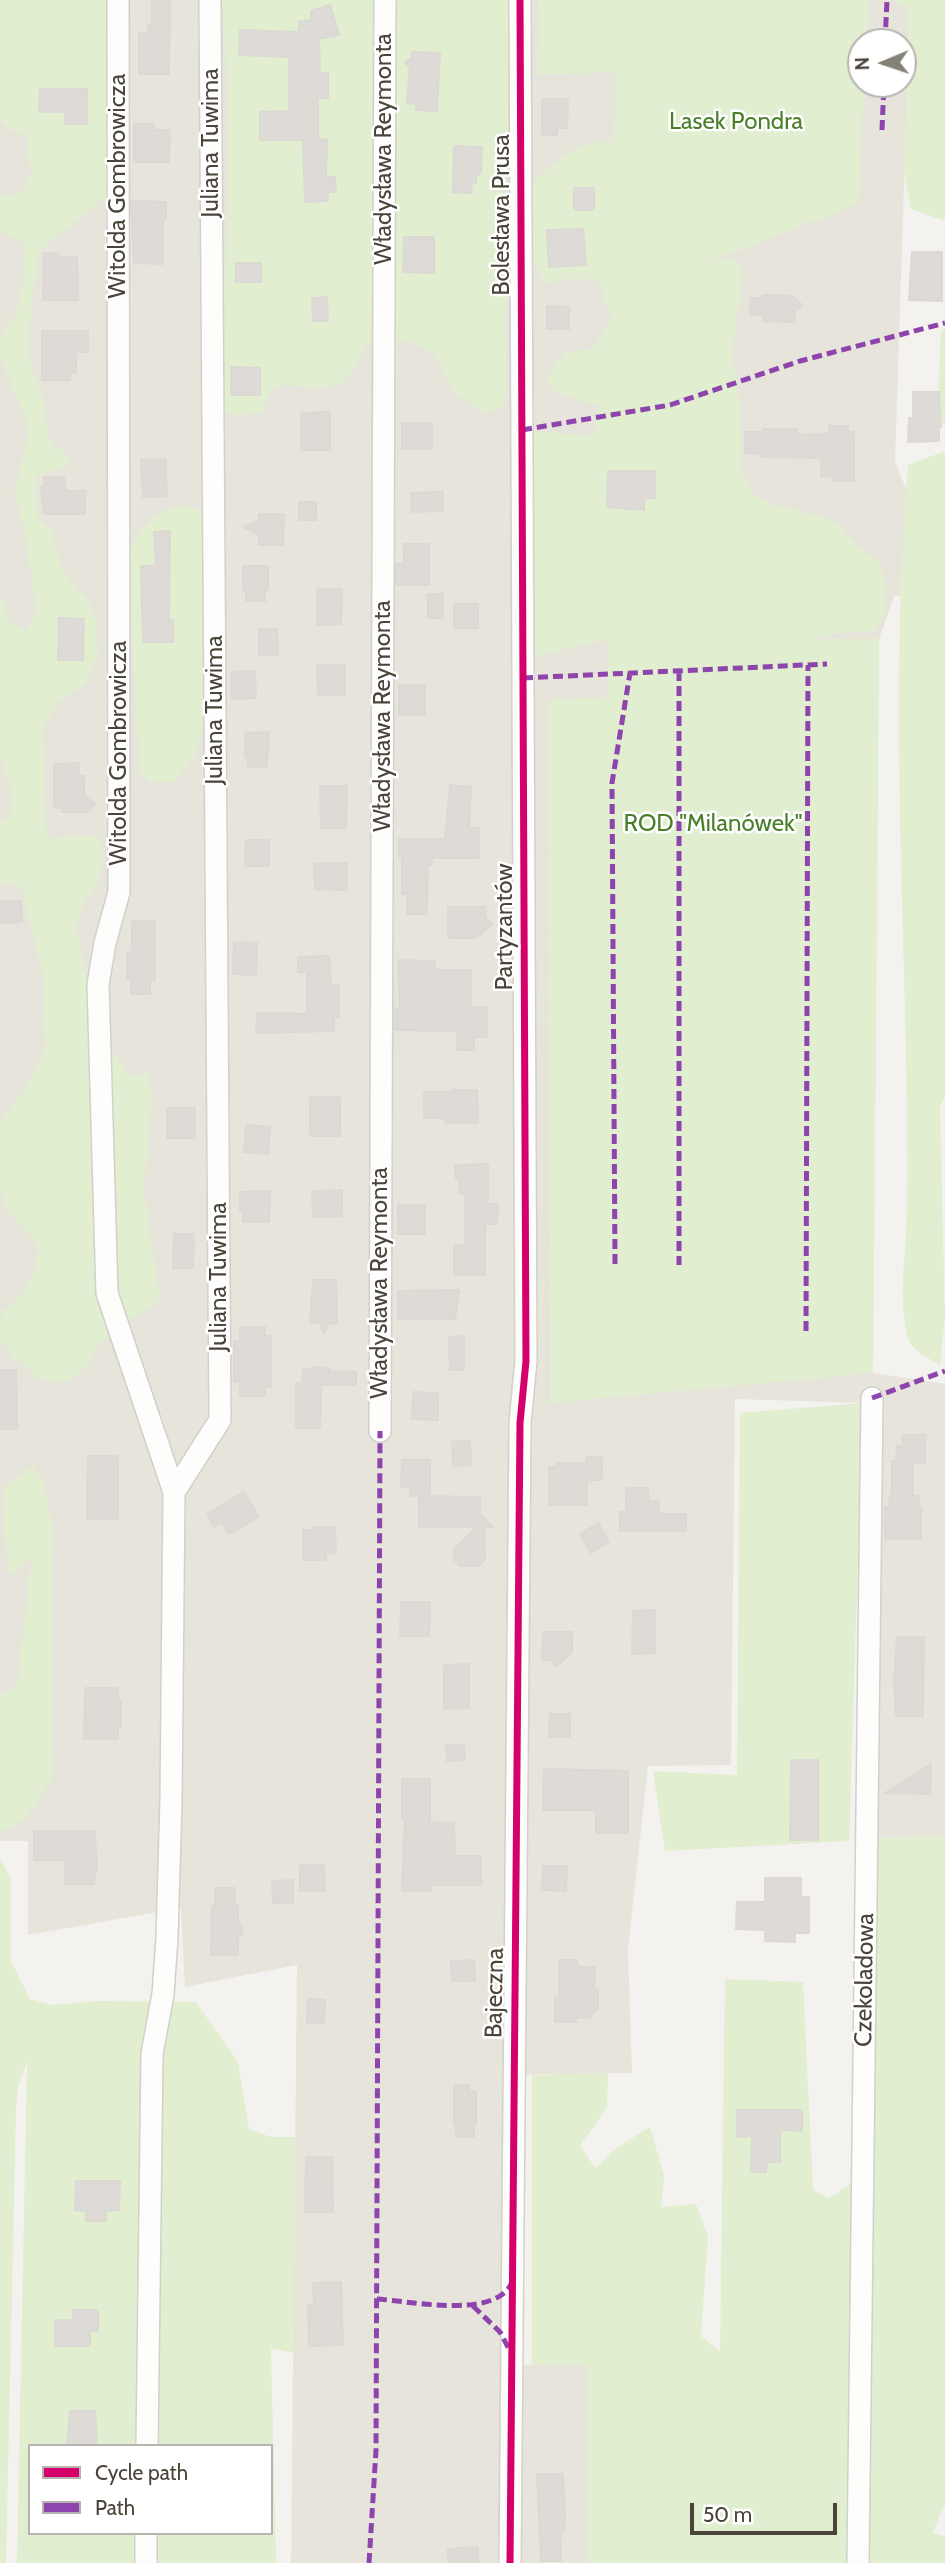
<!DOCTYPE html>
<meta charset="utf-8">
<style>
body{margin:0}
#map{position:relative;width:945px;height:2563px;overflow:hidden;background:#f4f2ee;font-family:Cabin,sans-serif}
canvas{display:block}
.legend{position:absolute;left:28px;top:2444px;width:245px;height:91px;box-sizing:border-box;background:#fff;border:2px solid #b7b4b0;margin:0;padding:9px 12px;list-style:none;font-size:21px;color:#4b4439}
.legend li{display:flex;align-items:center;gap:14px;height:35px}
.legend b{width:35px;border:2px solid #b7b4b0}
.north{position:absolute;left:847px;top:28px;width:70px;height:70px;box-sizing:border-box;background:#fff;border:2px solid #b7b4b0;border-radius:50%;rotate:268deg;font-size:19px;font-weight:700;line-height:28px;text-align:center;color:#4b4439}
.north::after{content:'';display:block;margin:auto;width:24px;height:32px;background:#868178;clip-path:polygon(50% 0,100% 100%,50% 72%,0 100%)}
.scale{position:absolute;left:690px;top:2503px;width:147px;height:32px;box-sizing:border-box;border:4px solid #4b4439;border-top:0;padding-left:9px;font-size:21px;line-height:24px;white-space:nowrap;color:#4b4439;-webkit-text-stroke:5px #fff;paint-order:stroke}
</style>
<div id="map">
<canvas width="945" height="2563"></canvas>
<ul class="legend">
<li><b style="height:9px;background:#d6006c"></b>Cycle path</li>
<li><b style="height:9px;background:#8e44ad"></b>Path</li>
</ul>
<div class="north">N</div>
<div class="scale">50 m</div>
</div>
<script>
const ctx = document.querySelector('canvas').getContext('2d');
ctx.lineJoin = 'round';
function paint(path, color) { ctx.fillStyle = color; ctx.fill(path, 'evenodd'); }
function trace(path, color, width, dash) { ctx.strokeStyle = color; ctx.lineWidth = width; ctx.lineCap = dash ? 'butt' : 'round'; ctx.setLineDash(dash || []); ctx.stroke(path); }
function write(font, color, halo, rows, align = 'center') {
  ctx.font = font + ' Cabin,sans-serif'; ctx.lineWidth = 5; ctx.setLineDash([]); ctx.textBaseline = 'middle'; ctx.strokeStyle = halo; ctx.fillStyle = color; for (const [text, x, y, turn = 0] of rows) {
    ctx.save(); ctx.translate(x, y); ctx.rotate((+turn || 0) * Math.PI / 180); ctx.textAlign = isNaN(turn) ? turn : align; if (halo) ctx.strokeText(text, 0, 0); ctx.fillText(text, 0, 0); ctx.restore();
  }
}
const residential = new Path2D(`
 M0,0H910L895,462L945,582V595L894,596L879,639L873,1373L945,1384V1836L876,1838L863,1403L735,1399L731,1765L648,1766L628,1949L632,2073L506,2075L507,2365L587,2364V2563H291L297,1965L185,1987L181,1908L28,1935V1841H0ZM861,42H903V84H861Z`);
const green = new Path2D(`
 M0,0H107L110,114L107,197L39,251C34,287 28,324 30,360C32,376 42,391 45,407C48,426 44,444 65,452L69,466L43,475H35V504L40,521L52,532L61,566L75,587L89,601L96,622L98,655L86,683L57,704L42,731L47,840C66,838 83,833 101,838L104,854L97,885L83,902L77,930L93,1016L100,1036L132,1078L146,1073L152,1092L144,1193L160,1299L100,1343L88,1367L62,1383L37,1377L15,1358L0,1340L2,1311C30,1290 33,1280 39,1246L3,1205L0,1183V1122L22,1093L46,1050L44,982L21,886L0,883V823L8,819L11,808L10,787L0,757V598L11,623L26,630L35,615L33,584L23,525L14,492L30,429L2,362H0V338L16,314L23,284L24,242L0,232V194L12,196L23,192L31,174L28,138L8,128L0,120Z
 M222,0H511L514,143L502,192L509,279L505,314L507,390L502,409L481,412C471,403 455,393 448,382C443,374 442,365 436,358C418,338 392,339 368,344L344,383L321,388L284,385L269,391L262,411L238,416L223,411L221,360L224,317L229,123Z
 M538,0H868L866,42H861V84H864L858,204L706,263L734,258L743,271L732,354L740,408L741,470L752,493L775,505L809,513L836,523L854,543L880,564L886,586L885,616L873,631L842,632L811,639H879L873,1373L550,1403L549,700L608,697V639L523,659L522,430L593,436L599,406L555,392L547,379L565,352L593,349L611,317L599,281L575,278L545,283C526,254 530,215 534,180C566,159 572,138 614,143L615,72L537,75Z
 M896,0H945V221L911,209L904,171L910,9L896,4Z
 M945,327V424L937,419L941,332Z
 M945,451V1098L940,1107L945,1316L940,1365C929,1358 912,1351 908,1338C899,1303 904,1269 906,1233C908,1192 907,1151 907,1111C904,896 890,680 908,465Z
 M187,505L198,509L205,521L207,532L203,587V725L195,757L174,782H150L139,770L128,551C143,525 157,511 187,505Z
 M863,1403L849,1841L665,1851L653,1771L737,1775L740,1413Z
 M33,1466L43,1482L53,1528L51,1780C40,1799 24,1829 0,1831V1694H4L17,1684L32,1556L9,1576L2,1504L6,1485Z
 M945,1836V2508L942,2509L933,2533L945,2536V2563H587V2364L532,2365V2075L608,2073L607,2108L580,2145L595,2168L618,2147L650,2127L664,2176L661,2207L696,2204L708,2236L701,2336L720,2352L725,1979L803,1982L813,2190L829,2198L869,2172L876,1838Z
 M0,1858L11,1879V1961L30,1999L51,2005L98,2001L196,2002L238,2062L249,2129L271,2137H295L294,2353L271,2348L276,2563H17L27,2062L18,2087L16,2109L6,2563H0ZM30,2446H271V2533H30Z`);
const building = new Path2D(`
 M152,0H170L169,74H139V33H148V25H152Z
 M330,5L339,35L319,39L320,73H328V98H318V140L327,139L326,177H335L336,192H328V201L305,202L303,140H260V112L289,111V57L239,55L240,30L299,32V22L311,20V11Z
 M412,52L440,53L437,111L416,110V104L407,103L410,67L405,63L412,58Z
 M40,89H87V124H65V112H39Z
 M542,99H568L567,128H557V135H542Z
 M134,124H154V130H170L169,162H134Z
 M454,146L482,147L481,172L476,176V183H472L471,193L453,192Z
 M574,188H594V210H574Z
 M131,201L166,202V218L163,220V264L134,263Z
 M583,229L586,265L549,267L547,230Z
 M404,237H434V273L403,272Z
 M912,252H942V301L909,300Z
 M44,253L59,254V258L77,257L78,300H43Z
 M236,263H261V282H236Z
 M763,295L793,296L802,305L795,311V322L763,321V315H750L751,298H763Z
 M327,297L328,321H313L312,298Z
 M547,306L569,307V329H547Z
 M42,331H88V352H76V373H70V380H42Z
 M231,367L260,368V395H231Z
 M913,392H939L941,427H939V441L908,442L909,418H913Z
 M330,412V450H301V413Z
 M402,423H432V449H402Z
 M829,426H848V432H854V481H833V477L821,476L822,458L762,457L763,454L745,453V432H763V429H797V435L829,434Z
 M165,459L167,496L143,497L141,460Z
 M608,471H655V498H644V510L607,507Z
 M44,477H64L66,491H85V514H44L41,487L44,488Z
 M443,492V511L412,512L411,493Z
 M299,502H316V520H299Z
 M259,514H284L283,545H259V535L244,527L259,520Z
 M170,531L169,621L173,620V642H143L141,566H156L154,532Z
 M404,544H429V585H396V564H404Z
 M243,566H268V590H265V601H246V590H243Z
 M317,589H342L341,624L317,625Z
 M428,594H443V618H428Z
 M454,604H478V628H454Z
 M59,618L84,619L83,660H58Z
 M259,629H277L278,655H259Z
 M317,665H345V695H318Z
 M255,671L256,698L232,699L231,672Z
 M399,685H425V715H399Z
 M269,732L267,767H248V757H245V733Z
 M79,763V776H84V795L95,804L86,812H63L62,808H54V764Z
 M450,785L471,787L469,828H479V858H432V865H428L427,914H407V894H402V857H399V839H445Z
 M320,786H347L346,828H321Z
 M246,840H269V866H245Z
 M347,863V890L315,889L314,864Z
 M0,901H21L22,922L0,923Z
 M448,907H485L486,918L492,924L476,938H448Z
 M132,921H155V980H150V994H131V979H127V952L132,953Z
 M234,942L257,943L256,975L233,974Z
 M329,956L331,986H339V1017H334V1031L256,1033L257,1013L307,1014V972H298V957Z
 M398,960L435,961V970H471V1007H487V1037H474V1050H457V1031L395,1030V1008L400,1009Z
 M452,1090H477L478,1123H445V1118H424V1092H452Z
 M310,1097H340V1136H310Z
 M167,1108H195V1138H167Z
 M246,1125L270,1127L268,1154L244,1152Z
 M488,1164V1204H498L497,1224H485V1275H454V1245H465V1194H460L459,1180H456L455,1165Z
 M342,1190V1216L313,1217L312,1191Z
 M270,1191L269,1222H243V1211H240V1192Z
 M398,1205H425V1234H398Z
 M174,1234H194L193,1268H173Z
 M313,1280H336L337,1324L329,1323L324,1333L319,1323H310Z
 M459,1290L455,1319H398V1291Z
 M240,1327H265V1336H271V1387H265V1396H240V1382H234V1341H240Z
 M464,1336V1370H450L449,1337Z
 M312,1367L329,1368V1371L356,1372V1385H321L320,1428H296V1383L302,1384L303,1369L312,1370Z
 M1,1370H16L17,1429H1Z
 M413,1392L438,1393V1420L412,1419Z
 M903,1435H925V1463H913V1496H919V1507H921V1539H885V1507H889L890,1496H892V1461H896L897,1446H903Z
 M470,1441L471,1465L453,1466L452,1442Z
 M88,1456H118V1519H87Z
 M586,1457H602V1480H587V1505H549V1467H556V1463H586Z
 M402,1460H430V1496H410V1487H401Z
 M626,1488H648V1501H659V1514H686V1531H620V1512H626V1507L629,1505H626Z
 M244,1492L259,1517L229,1534L222,1522L214,1527L207,1514Z
 M419,1496L480,1497V1514L493,1527H484L485,1559L478,1566H460L454,1559V1549L477,1527H419Z
 M598,1523L609,1542L591,1553L580,1534Z
 M313,1527H335L336,1553L326,1554V1560H303V1530H312Z
 M401,1602H430L429,1636H400Z
 M655,1610V1653L632,1654L633,1611Z
 M543,1632H572V1652L556,1667L552,1660H542Z
 M897,1637H924L923,1716H896L894,1683Z
 M469,1664V1708L444,1709V1665Z
 M85,1688H118V1701H121V1727H118V1739H84Z
 M550,1714H570V1737H549Z
 M446,1745H464L465,1760L447,1761Z
 M791,1760H818V1840H790Z
 M931,1764L930,1794L885,1793Z
 M544,1769L628,1771V1833H596V1810H543Z
 M402,1779H430V1822L454,1823L455,1856H481V1885H431V1891H402L405,1818H402Z
 M34,1831H95L97,1872H95L94,1884H65V1860H34Z
 M300,1865H324L325,1891H300Z
 M543,1866H567L566,1891L542,1890Z
 M765,1878H801V1897H809V1933H795V1942L765,1941V1930L736,1929L737,1902H765Z
 M293,1880V1903H273L272,1881Z
 M215,1888H235V1906H238V1922L242,1927V1934L238,1939V1955H211L212,1906H215Z
 M474,1960L475,1981H452L451,1961Z
 M559,1960H577L578,1967H595L594,1990H598V2009L589,2018H576V2022H555V1998H559Z
 M308,1999L325,2000L324,2023H307Z
 M454,2085H469V2091L476,2092V2124H474V2137H456V2124L454,2125Z
 M737,2110H802V2131L780,2130V2162H767L766,2172H751L752,2136L737,2137Z
 M306,2157H332L333,2212H305Z
 M76,2181H120L119,2210L106,2211V2221H86V2211L75,2210Z
 M341,2282L343,2345L309,2346L308,2305H314L313,2283Z
 M73,2310H98V2331H90V2346H55V2320H73Z
 M70,2411H95L97,2446H67Z
 M537,2474H563L565,2519L564,2532L560,2531L561,2561H541Z
 M477,2547L478,2563H448V2549Z`);
const street = new Path2D(`
 M118,0L119,892L105,943L98,984L107,1293L174,1492
 M380,1431L385,0
 M147,2446L152,2054L163,1994L167,1938L171,1800L174,1492L220,1420L210,0
 M146,2563V2533
 M510,2563L520,1423L526,1361L520,0
 M858,2563L872,1398`);
const quiet = new Path2D(`
 M885,42L887,0
 M882,130L884,84
 M522,430L670,405L800,361L945,323
 M679,671V1265
 M523,678L827,664
 M615,1264L612,783L630,673
 M806,1331L808,665
 M872,1398L945,1371
 M377,2299C410,2301 497,2320 512,2282
 M473,2306L500,2332L509,2349
 M369,2563L376,2450L380,1431`);
const cycleway = new Path2D(`
 M510,2563L520,1423L526,1361L520,0`);
const parkNames = [
 ["Lasek Pondra",736,122],
 ["ROD \"Milanówek\"",713,824]
];
const streetNames = [
 ["Juliana Tuwima",211,143,-90],
 ["Władysława Reymonta",384,149,-90],
 ["Witolda Gombrowicza",118,186,-90],
 ["Bolesława Prusa",502,215,-90],
 ["Juliana Tuwima",215,710,-90],
 ["Władysława Reymonta",383,716,-90],
 ["Witolda Gombrowicza",119,753,-90],
 ["Partyzantów",505,927,-90],
 ["Juliana Tuwima",219,1277,-90],
 ["Władysława Reymonta",380,1283,-90],
 ["Czekoladowa",865,1980,-89],
 ["Bajeczna",495,1993,-89]
];
paint(residential, '#e7e4dc');
paint(green, '#e1eecf');
paint(building, '#dedbd6');
trace(building, '#dcd9d4', 2);
trace(street, '#d2d0cb', 24);
trace(street, '#fdfdfc', 21);
trace(quiet, '#8e44ad', 5, [10, 5]);
trace(cycleway, '#d6006c', 7);
write('24px', '#4a7f2a', '#fff', parkNames);
write('24px', '#4b4439', '#fff', streetNames);
</script>
